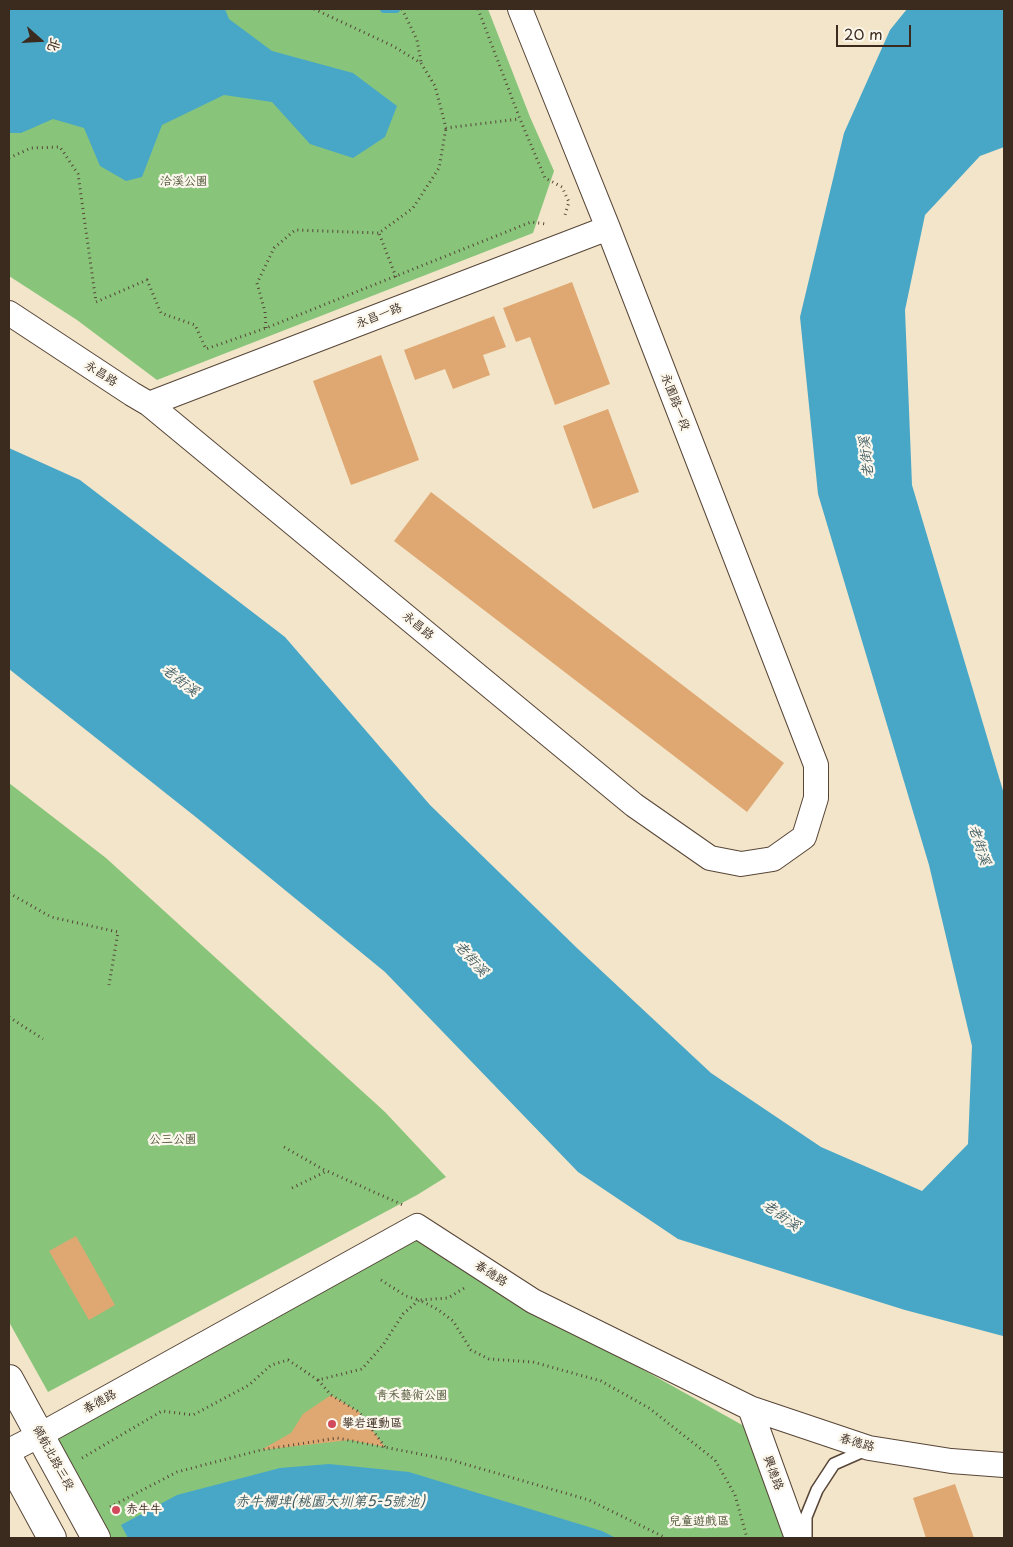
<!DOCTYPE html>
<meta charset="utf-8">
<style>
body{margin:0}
#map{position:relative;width:1013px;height:1547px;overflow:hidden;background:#f3e5c9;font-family:"Playpen Sans","LXGW WenKai TC",sans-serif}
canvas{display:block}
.frame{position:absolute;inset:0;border:10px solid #3b2a1e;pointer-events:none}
.north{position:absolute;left:15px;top:15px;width:50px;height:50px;-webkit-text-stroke:4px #fbf7ec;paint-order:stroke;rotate:109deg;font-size:14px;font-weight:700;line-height:20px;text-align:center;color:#3b2a1e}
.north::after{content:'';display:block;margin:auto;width:18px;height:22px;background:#3b2a1e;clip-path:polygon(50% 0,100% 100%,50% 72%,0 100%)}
.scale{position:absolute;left:836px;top:25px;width:75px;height:22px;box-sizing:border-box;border:2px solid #3b2a1e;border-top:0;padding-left:6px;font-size:15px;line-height:18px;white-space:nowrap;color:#3b2a1e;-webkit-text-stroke:4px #fbf7ec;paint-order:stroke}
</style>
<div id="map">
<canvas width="1013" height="1547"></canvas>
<div class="frame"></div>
<div class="north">北</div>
<div class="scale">20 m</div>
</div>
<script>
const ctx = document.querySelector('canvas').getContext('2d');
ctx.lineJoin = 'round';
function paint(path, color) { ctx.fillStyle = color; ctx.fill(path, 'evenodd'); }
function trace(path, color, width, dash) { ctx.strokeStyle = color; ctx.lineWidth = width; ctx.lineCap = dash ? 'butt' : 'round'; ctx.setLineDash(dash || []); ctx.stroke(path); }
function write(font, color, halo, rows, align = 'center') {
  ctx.font = font + ' "Playpen Sans","LXGW WenKai TC",sans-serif'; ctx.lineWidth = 4.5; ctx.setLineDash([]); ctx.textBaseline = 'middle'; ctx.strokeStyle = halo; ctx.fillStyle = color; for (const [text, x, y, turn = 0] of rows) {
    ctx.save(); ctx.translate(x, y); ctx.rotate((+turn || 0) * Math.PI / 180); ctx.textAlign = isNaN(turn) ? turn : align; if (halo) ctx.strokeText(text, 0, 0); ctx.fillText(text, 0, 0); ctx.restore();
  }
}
const green = new Path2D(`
 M9,9H488L530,117L554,171L533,233L157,380L77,320L9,276Z
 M9,783L106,858L385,1112L446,1177L417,1195L48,1392L9,1322Z
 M417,1232L556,1321L744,1426L789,1538H104L50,1435Z`);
const water = new Path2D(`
 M9,9H225L229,19L272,51L353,73L397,106L385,137L353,158L310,144L272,102L224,95L162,125L142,177L126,181L100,166L84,128L53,119L21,133H9Z
 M907,9H1004V147L980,156L925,215L905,310L912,485L1004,794L1003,1336L905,1310L678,1239L578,1172L385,972L197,818L9,669V448L80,480L285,637L430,805L578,949L711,1073L821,1147L922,1191L968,1144L972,1046L929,865L818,494L800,317L844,133L890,30Z
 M329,1464L409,1472L602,1531L616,1538H128L121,1525L177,1495L280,1468Z`);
const stream = new Path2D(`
 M384,9H396`);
const building = new Path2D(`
 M572,282L610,384L555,405L530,337L516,342L503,308Z
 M494,316L506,347L483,355L490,375L453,389L445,369L415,380L404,350Z
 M381,355L419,460L351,485L313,381Z
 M608,409L639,492L593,509L563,426Z
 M431,492L784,763L747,812L394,541Z
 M76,1236L115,1305L89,1320L49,1251Z
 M331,1395L359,1412L385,1447L350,1440L261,1450L291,1433L303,1414Z
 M955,1484L974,1538H926L913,1498Z`);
const path = new Path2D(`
 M314,9L393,46L421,63L435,86L446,128L519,119
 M402,9L417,40L421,62
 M478,9L520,119L545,178L562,187L569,202L564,218
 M9,158L31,148L60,147L78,174L96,302L147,280L161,313L195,325L206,349L266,328L531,222L546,224
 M396,277L379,233L413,208L439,168L446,128
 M266,328L265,312L257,283L274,248L295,230L379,233
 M9,893L51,917L118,932L109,985
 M9,1017L43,1039
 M284,1147L326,1171
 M292,1188L327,1171L403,1205
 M381,1280L406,1296L419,1300L448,1298L466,1287
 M318,1380L331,1395L359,1412L385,1447
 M82,1458L162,1411L193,1415L249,1385L271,1365L288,1360L318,1380L362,1369L383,1345L403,1314L419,1300L437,1309L453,1321L471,1350L489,1359L533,1362L601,1381L649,1408L715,1460L735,1495L747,1538
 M110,1507L177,1472L261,1450L337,1438L451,1460L589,1500L666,1538`);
const service = new Path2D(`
 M806,1538V1517L817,1490L834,1464L868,1449`);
const minor = new Path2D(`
 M9,313L132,394L149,404L634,805L710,858L741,864L773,859L804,837L816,798V765L608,228L520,9
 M149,404L608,228
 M750,1408L797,1538
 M9,1451L40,1435L417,1226L533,1301L750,1408L869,1448L951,1461L1004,1465`);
const tertiary = new Path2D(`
 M9,1379L96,1538`);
const secondary = new Path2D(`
 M9,1459L52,1538`);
const markers = [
 [332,1424,5,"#d1495b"],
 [116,1510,5,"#d1495b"]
];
const parkNames = [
 ["洽溪公園",184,182],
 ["公三公園",173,1140],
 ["青禾藝術公園",412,1396],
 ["兒童遊戲區",699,1522]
];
const streetNames = [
 ["永昌一路",379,316,-21],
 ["永昌路",101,374,33],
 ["永園路一段",675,402,69],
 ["永昌路",418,626,40],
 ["春德路",491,1274,33],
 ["春德路",100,1402,-29],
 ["春德路",857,1443,16],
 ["領航北路三段",53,1458,61],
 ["興德路",773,1473,70]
];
const poiNames = [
 ["攀岩運動區",342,1424],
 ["赤牛牛",126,1510]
];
const waterNames = [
 ["老街溪",867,457,-96],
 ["老街溪",180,681,38],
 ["老街溪",979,845,72],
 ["老街溪",471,959,48],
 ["老街溪",781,1216,35],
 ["赤牛欄埤(桃園大圳第5-5號池)",330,1502]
];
paint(green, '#88c57b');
paint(water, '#48a7c7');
trace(stream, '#48a7c7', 8);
paint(building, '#dfa872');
trace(service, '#574638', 14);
trace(minor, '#574638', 26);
trace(tertiary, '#574638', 30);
trace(secondary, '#574638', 30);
trace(path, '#574638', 3, [1, 4]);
trace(service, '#fff', 11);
trace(minor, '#fff', 24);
trace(tertiary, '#fff', 28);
trace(secondary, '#fff', 28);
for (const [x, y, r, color] of markers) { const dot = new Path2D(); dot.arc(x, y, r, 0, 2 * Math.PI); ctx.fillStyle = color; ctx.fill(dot); trace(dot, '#fbf7ec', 2); }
write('12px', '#52583a', '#fbf7ec', parkNames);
write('12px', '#3b2a1e', '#fbf7ec', streetNames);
write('12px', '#3b2a1e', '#fbf7ec', poiNames, 'left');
write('italic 14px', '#405c62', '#fbf7ec', waterNames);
</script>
